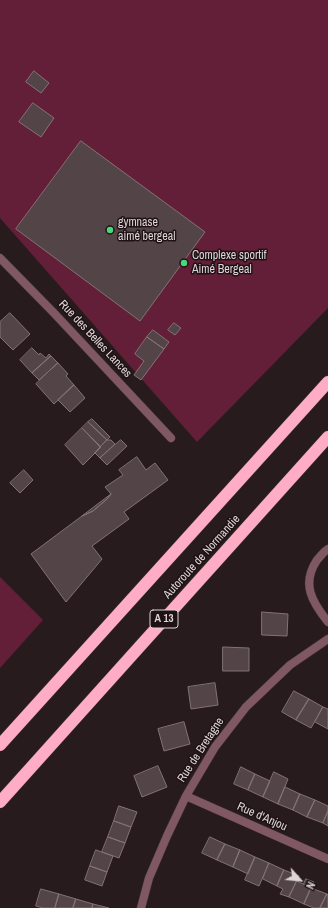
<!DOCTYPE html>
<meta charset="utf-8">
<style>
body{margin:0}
#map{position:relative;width:328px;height:908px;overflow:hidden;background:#281b1e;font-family:"Archivo Narrow",sans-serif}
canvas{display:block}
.north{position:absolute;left:280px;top:860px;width:40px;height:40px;-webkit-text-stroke:3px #1e1215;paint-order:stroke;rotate:117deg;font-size:11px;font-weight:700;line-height:16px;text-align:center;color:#ded5d7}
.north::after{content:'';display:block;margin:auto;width:14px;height:18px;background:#ded5d7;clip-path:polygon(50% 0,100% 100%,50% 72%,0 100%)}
</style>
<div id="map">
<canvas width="328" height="908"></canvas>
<div class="north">N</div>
</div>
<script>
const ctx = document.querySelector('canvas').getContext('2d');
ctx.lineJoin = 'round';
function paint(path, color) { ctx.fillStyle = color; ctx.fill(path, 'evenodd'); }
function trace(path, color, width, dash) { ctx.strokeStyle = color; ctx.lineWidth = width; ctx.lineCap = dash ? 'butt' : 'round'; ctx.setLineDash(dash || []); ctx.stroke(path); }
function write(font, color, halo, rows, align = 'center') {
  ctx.font = font + ' "Archivo Narrow",sans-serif'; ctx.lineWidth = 3; ctx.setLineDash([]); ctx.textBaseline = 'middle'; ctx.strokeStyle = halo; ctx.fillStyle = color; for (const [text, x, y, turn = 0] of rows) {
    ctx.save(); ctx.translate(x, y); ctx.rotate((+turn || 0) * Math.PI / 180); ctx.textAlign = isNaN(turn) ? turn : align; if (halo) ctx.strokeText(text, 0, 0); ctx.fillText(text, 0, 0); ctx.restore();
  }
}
const green = new Path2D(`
 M0,0H328V308L197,442L0,218Z
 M0,577L43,620L0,668Z`);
const building = new Path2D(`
 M34,71L49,83L41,93L26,82Z
 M33,103L54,118L41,137L19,122Z
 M81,141L205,232L140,321L16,229Z
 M10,313L30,334L13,350L0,337V322Z
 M174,323L181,328L175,335L168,330Z
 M153,330L169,342L164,349L147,337Z
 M147,337L164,349L141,380L134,375L144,361L135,354Z
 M32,348L39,355L40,353L46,358L49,354L51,356L32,373L20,360Z
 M51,356L58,363L39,380L32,373Z
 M58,363L68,374L66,376L74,385L54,404L36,384Z
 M74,385L85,398L70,412L58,400Z
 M92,419L110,437L107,440L88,422Z
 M88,422L107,440L100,447L82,428Z
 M82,428L101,447L83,465L65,445Z
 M107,440H111L115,444L100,458L95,453Z
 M121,440L127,446L107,465L100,458Z
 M137,457L146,470L155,463L168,480L124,512L129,519L92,546L102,559L66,602L31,554L82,516L93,511L107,499L111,494L105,487L123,475L119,470Z
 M24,470L33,480L20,493L10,483Z
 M111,494L107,499L93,511L82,516Z
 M262,612L288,614L287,636L262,635Z
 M223,647L249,648V671H223Z
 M215,683L218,705L191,709L188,687Z
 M294,691L309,699L296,720L282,712Z
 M309,699L323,707L311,728L296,720Z
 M323,707L328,709V729L315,722Z
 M184,722L190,744L164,751L158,729Z
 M158,766L167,787L142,797L134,776Z
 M241,767L255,774L248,790L234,784Z
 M274,772L288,779L278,804L263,797Z
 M255,774L270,781L263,797L248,790Z
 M285,787L300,794L293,810L278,804Z
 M300,794L315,800L307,817L293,810Z
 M315,800L328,806V811L323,823L307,817Z
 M119,806L137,812L131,827L114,821Z
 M328,811V826L323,823Z
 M114,821L131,827L125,843L108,837Z
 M108,837L125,843L119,858L102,852Z
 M210,837L225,844L217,860L202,853Z
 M225,844L240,850L233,867L217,860Z
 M96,850L113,856L107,872L90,866Z
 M240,850L255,857L248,874L233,867Z
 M255,857L269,863L259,886L245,880Z
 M269,863L284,870L277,886L263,879Z
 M90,866L107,872L102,886L85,880Z
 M284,870L299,876L289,897L280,894L283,889L277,886Z
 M306,879L314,882L311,888L304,884Z
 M297,881L311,888L304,904L289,897Z
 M311,888L327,894L320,908H314L304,904Z
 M41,889L59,894L55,908H43L36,906Z
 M59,894L76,899L73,908H55Z
 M327,894L328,895V908H320Z
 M76,899L93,904L92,908H73Z
 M93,904L109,908H92Z`);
const minor = new Path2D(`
 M0,258L53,312L171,438
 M328,549C323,552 321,556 317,560C301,584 312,602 328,622
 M186,796L328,859
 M141,908L149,878L167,836L186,796L215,747L246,707L290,665L328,639`);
const motorway = new Path2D(`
 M0,745L328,382
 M0,802L328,437`);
const markers = [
 [110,230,4,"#48d779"],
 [184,263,4,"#48d779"]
];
const shields = [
 [164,619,28]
];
const shieldNames = [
 ["A 13",164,619]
];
const poiNames = [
 ["gymnase",118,223],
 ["aimé bergeal",118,237],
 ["Complexe sportif",192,256],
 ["Aimé Bergeal",192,270]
];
const streetNames = [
 ["Rue des Belles Lances",95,339,47],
 ["Autoroute de Normandie",202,557,-48],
 ["Rue de Bretagne",201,750,-57],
 ["Rue d'Anjou",262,817,24]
];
paint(green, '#641f38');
paint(building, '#524447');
trace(building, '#837276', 1);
trace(minor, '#413538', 9);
trace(motorway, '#413538', 13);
trace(minor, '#805863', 8);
trace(motorway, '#ffadc4', 12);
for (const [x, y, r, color] of markers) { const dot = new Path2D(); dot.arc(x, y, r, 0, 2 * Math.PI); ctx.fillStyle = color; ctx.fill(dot); trace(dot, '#1e1215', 1.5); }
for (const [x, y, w] of shields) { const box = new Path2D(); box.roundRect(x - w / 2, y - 9, w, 18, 3); ctx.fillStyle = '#1e1215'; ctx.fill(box); trace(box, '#ded5d7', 1); }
write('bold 11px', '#ded5d7', null, shieldNames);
write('12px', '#ded5d7', '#1e1215', poiNames, 'left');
write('12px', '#ded5d7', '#1e1215', streetNames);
</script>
